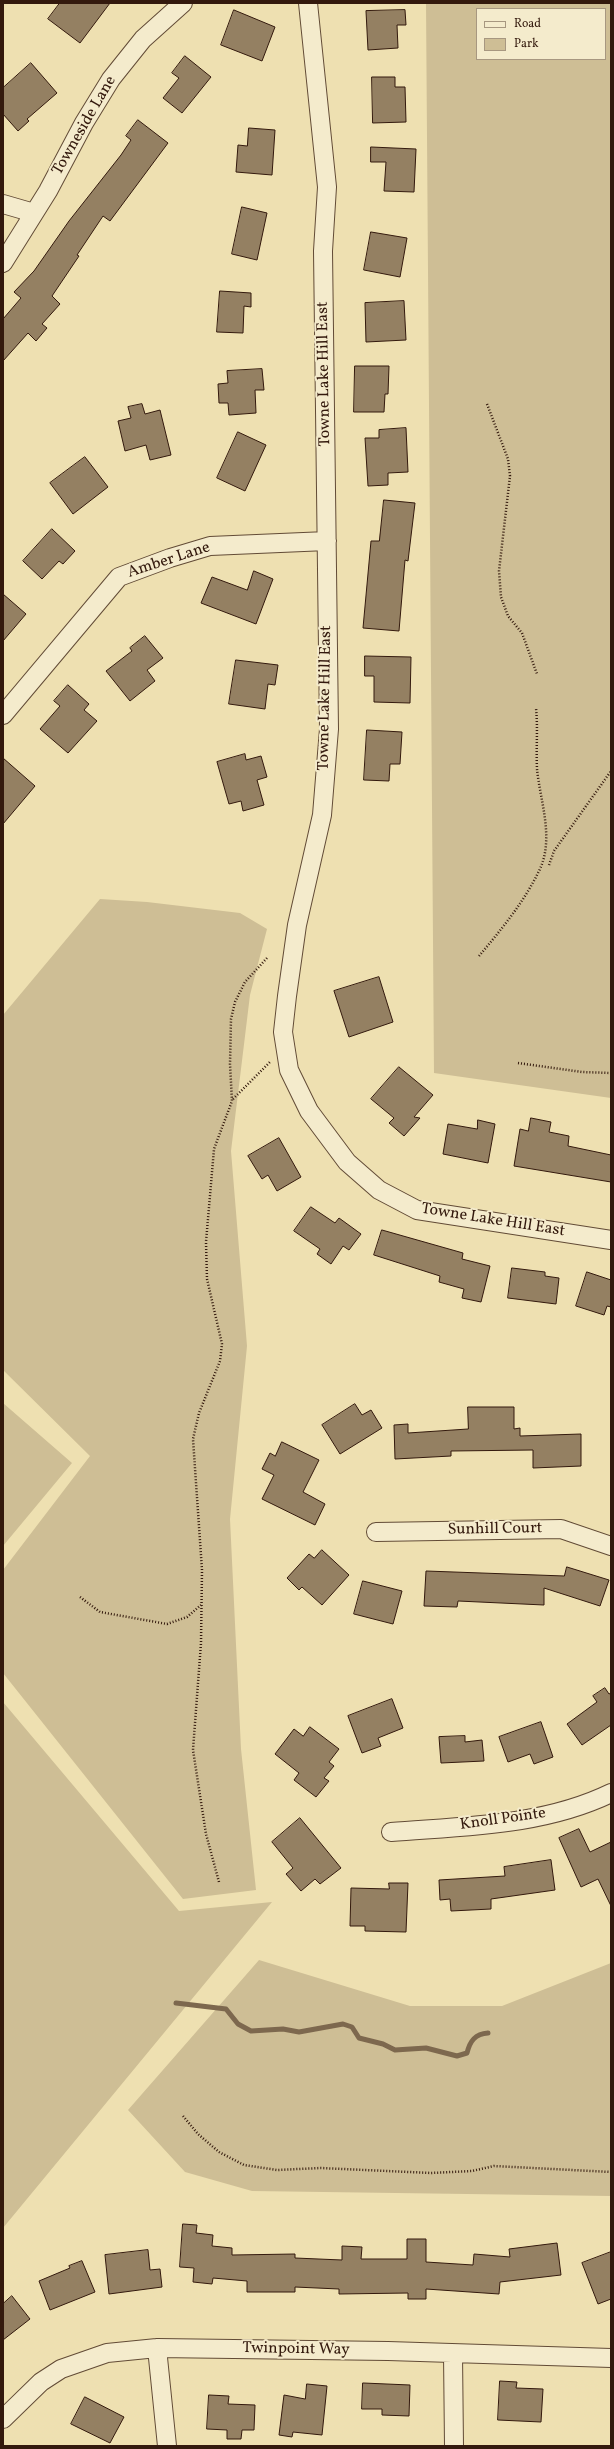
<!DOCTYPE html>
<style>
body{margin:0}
#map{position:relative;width:614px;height:2449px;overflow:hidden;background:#eee0b1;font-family:Vollkorn,serif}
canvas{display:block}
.frame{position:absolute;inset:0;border:4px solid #33190d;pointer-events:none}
.legend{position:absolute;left:476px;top:8px;width:130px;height:52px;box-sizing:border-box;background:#f4ebcc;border:1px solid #a79780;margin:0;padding:5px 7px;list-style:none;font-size:12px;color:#33190d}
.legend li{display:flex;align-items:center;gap:8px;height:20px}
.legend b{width:20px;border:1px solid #a79780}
</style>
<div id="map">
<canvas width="614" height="2449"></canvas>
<div class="frame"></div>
<ul class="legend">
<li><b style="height:5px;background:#f4ebcc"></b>Road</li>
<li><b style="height:11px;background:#cebe95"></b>Park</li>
</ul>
</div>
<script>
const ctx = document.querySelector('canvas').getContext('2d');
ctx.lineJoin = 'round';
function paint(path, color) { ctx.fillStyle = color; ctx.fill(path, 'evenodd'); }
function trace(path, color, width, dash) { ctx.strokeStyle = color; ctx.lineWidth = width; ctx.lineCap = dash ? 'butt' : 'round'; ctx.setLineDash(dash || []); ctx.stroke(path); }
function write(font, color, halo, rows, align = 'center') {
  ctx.font = font + ' Vollkorn,serif'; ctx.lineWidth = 4; ctx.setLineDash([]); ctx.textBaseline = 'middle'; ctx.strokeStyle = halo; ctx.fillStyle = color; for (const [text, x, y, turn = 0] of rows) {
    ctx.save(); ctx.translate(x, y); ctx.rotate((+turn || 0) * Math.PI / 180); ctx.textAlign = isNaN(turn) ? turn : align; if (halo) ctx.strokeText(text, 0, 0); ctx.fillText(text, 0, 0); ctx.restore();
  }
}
const green = new Path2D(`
 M426,3H611V1098L434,1073ZM477,9H605V59H477Z
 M100,899L147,902L240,913L267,929L250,995L231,1151L247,1346L230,1519L241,1749L256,1890L183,1899L3,1673V1570L90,1456L3,1370V1015Z
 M3,1403L72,1463L3,1546Z
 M3,1702L179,1911L272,1902L3,2228Z
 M259,1960L410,2006H502L611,1963V2196L252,2191L185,2172L128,2110Z`);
const stream = new Path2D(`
 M176,2003L226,2009L238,2024L251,2031L283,2029L299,2032L343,2024L352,2027L359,2038L383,2044L395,2050L426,2048L457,2056L467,2053C470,2041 475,2034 488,2033`);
const building = new Path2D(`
 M60,3H110L80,43L48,19Z
 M234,10L275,27L262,61L221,45Z
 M405,10L406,25H397L398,48L368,50L366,11Z
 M185,56L211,77L182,113L163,98L179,78L172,73Z
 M31,63L57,93L27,119L29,121L18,131L3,114V88Z
 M372,77H395V87H405L406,122L373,123Z
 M138,120L168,143L110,221L103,216L77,255L79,256L52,296L60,304L42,324L47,328L36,341L28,333L3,361V319L21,298L14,292L34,271L69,221L121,155L131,140L126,136Z
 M249,128L275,130L272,175L236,172L238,145L247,146Z
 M371,147L416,149L414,192L384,191L386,162H371Z
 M242,207L267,213L257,260L232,254Z
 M371,232L407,238L400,277L364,270Z
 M220,291L251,293V307L244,306L243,333L217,332Z
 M404,301L406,340L366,342L365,303Z
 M355,366H389L388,394H385L384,412H354Z
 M262,369L264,390H255L256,413L229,415L228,403H219L218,384L228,383L227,371Z
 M142,404L145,414L160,410L171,455L150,460L146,445L125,451L118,421L131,418L128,407Z
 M406,428L408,472L388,473V485L368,486L365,438H379V430Z
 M238,432L266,445L245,491L217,478Z
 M85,457L108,487L73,514L50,483Z
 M384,500L415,503L408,561L405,560L399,631L363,628L371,541H379Z
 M52,529L75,551L63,564L59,561L42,579L23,561Z
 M254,571L273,579L256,624L201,603L212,577L247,590Z
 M3,594L26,614L3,641Z
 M145,636L163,658L147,670L155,681L130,701L106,671L132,651L130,648Z
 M365,656L411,657L410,703L374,702V676H365Z
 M236,660L278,665L275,685L268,684L265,709L229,704Z
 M68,685L89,704L84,710L97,721L68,753L40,729L60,706L54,701Z
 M367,730L402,732L400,764H390L389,781L364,780Z
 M245,754L246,760L261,756L267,777L257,780L264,805L243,811L241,801L229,804L217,762Z
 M3,758L35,786L3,824Z
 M379,977L393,1022L349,1037L334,991Z
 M399,1067L433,1095L414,1117L420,1118L404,1136L389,1123L394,1118L371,1099Z
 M531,1118L551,1122L549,1132L569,1136L568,1146L611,1155V1182L514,1166L520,1129L528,1131Z
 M478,1120L495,1124L488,1163L443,1154L448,1124L477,1129Z
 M279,1138L301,1177L277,1191L268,1175L262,1179L248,1156Z
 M311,1207L335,1223L339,1218L361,1234L349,1250L343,1246L331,1264L317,1254L320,1249L294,1231Z
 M382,1230L463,1253L462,1259L490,1266L481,1302L462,1298L464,1289L439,1282L440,1276L374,1255Z
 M512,1268L545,1272V1276L559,1278L556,1304L508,1298Z
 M587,1272L611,1280V1307L607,1306L604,1315L576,1306Z
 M355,1404L362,1415L371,1410L382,1428L340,1454L322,1425Z
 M468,1407H514V1429L520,1428V1436L581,1434V1466L533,1468V1450L451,1451V1456L395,1459L394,1425L408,1424V1433L468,1429Z
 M282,1442L319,1460L303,1492L325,1504L315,1525L262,1499L274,1475L262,1469L270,1453L275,1456Z
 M322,1550L349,1575L322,1605L302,1587L299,1590L287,1578L309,1554L314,1558Z
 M567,1567L609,1580L600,1606L544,1588V1605L458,1601L457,1607L424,1606L426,1571L564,1576Z
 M363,1581L402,1591L393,1624L354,1614Z
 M605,1688L609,1694L611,1693V1725L582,1745L567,1724L597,1702L593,1696Z
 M392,1699L403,1728L378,1738L381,1746L362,1753L348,1716Z
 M541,1722L553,1757L534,1764L530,1754L508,1762L499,1737Z
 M310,1727L339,1749L329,1762L334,1766L324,1778L329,1781L316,1797L294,1780L299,1773L275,1754L294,1729L303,1736Z
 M465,1736V1742L482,1740L484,1761L441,1763L439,1737Z
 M300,1818L341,1868L320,1884L315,1879L301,1891L286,1874L293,1868L272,1842Z
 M579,1829L590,1852L611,1842V1906L598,1879L581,1887L559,1838Z
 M551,1860L555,1890L491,1899V1909L451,1911L450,1899L440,1900L439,1880L505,1876L504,1867Z
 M389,1883H408L406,1932L365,1931V1926H350L351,1888L389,1889Z
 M183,2224L197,2225L196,2233L213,2235L212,2246L232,2248V2255L295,2254V2258L342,2260V2246L362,2247L361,2259H407V2239H426V2262L473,2265L474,2254L510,2257L509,2249L557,2243L561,2275L500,2282L499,2294L426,2289V2299H408V2293L339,2294V2289L295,2287V2292H247V2281L213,2278L212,2284L193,2282L194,2268L180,2267Z
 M148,2250L150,2270L160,2269L162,2287L109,2294L105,2255Z
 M611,2252V2299L598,2304L582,2263Z
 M82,2261L95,2292L50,2310L39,2281L70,2268L69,2266Z
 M12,2296L30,2319L3,2340V2304Z
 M500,2381L517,2382L516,2388L543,2389L541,2422L498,2420Z
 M363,2383L410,2385L409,2416L382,2415V2409H362Z
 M307,2384L327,2386L322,2435L293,2432L292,2437L279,2435L284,2395L305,2399Z
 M209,2395L229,2396L228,2404L255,2405L254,2430H242L241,2439H227V2430L207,2429Z
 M85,2397L124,2417L110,2443L71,2424Z`);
const path = new Path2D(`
 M487,404L508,459L510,476L499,571L501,597L508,616L522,633L537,674
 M549,865L554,851L611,771
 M479,956C501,930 524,902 539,871C555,839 540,801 537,769C536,748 538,728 536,708
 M518,1063L582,1072L611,1073
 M233,1099L271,1061
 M80,1597L100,1612L167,1624L187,1617L201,1605
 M219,1882L206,1834L193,1750L201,1643L202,1570L193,1439L199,1413L220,1361L222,1344L207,1279L206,1242L214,1149L232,1101L230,1064L231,1019L235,1002L245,982L267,958
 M183,2116L198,2134L219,2152L244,2165L277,2170L321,2168L431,2173L472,2171L494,2166L611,2172`);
const street = new Path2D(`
 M308,3L327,187L323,251L329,729L322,815L297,925L287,996L283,1032L289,1070L309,1111L347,1162L379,1190L417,1210L611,1240
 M3,204L34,213
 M3,263L48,191L84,123L111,79L143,39L183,3
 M3,715L119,577L170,558L210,546L327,541
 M376,1532L561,1529L611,1546
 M391,1832C465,1826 543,1826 611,1793
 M157,2348L167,2446
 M453,2354L454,2446
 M3,2419L41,2382L61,2369L107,2353L157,2348L388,2351L611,2358`);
const streetNames = [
 ["Towneside Lane",85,126,-60],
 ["Towne Lake Hill East",325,374,-91],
 ["Amber Lane",169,561,-18],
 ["Towne Lake Hill East",326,698,-89],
 ["Towne Lake Hill East",493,1221,9],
 ["Sunhill Court",495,1530,-1],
 ["Knoll Pointe",503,1820,-8],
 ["Twinpoint Way",296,2350,1]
];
paint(green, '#cebe95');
trace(stream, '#7d684e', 5);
paint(building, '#948062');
trace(building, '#33190d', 1);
trace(street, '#624b36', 20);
trace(path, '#33190d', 2.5, [1, 2]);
trace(street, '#f4ebcc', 18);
write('16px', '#33190d', '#f4ebcc', streetNames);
</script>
